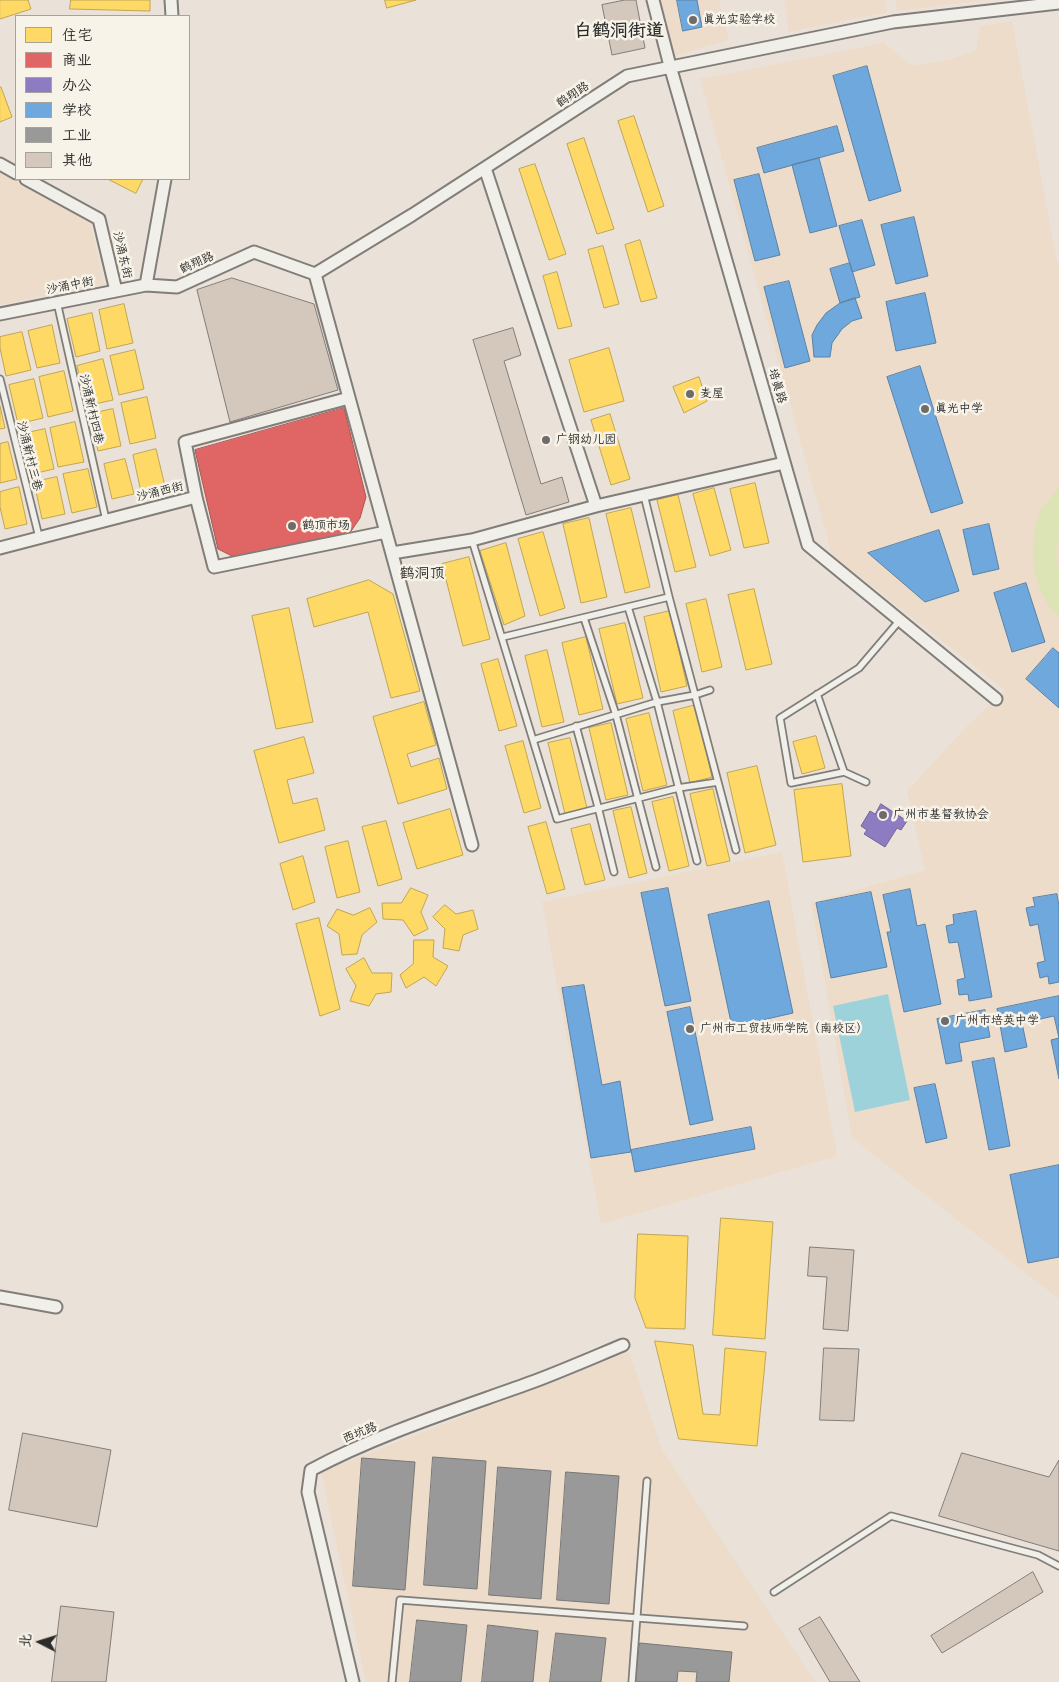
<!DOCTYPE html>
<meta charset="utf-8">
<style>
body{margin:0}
#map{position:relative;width:1059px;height:1682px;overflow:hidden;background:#eae2d8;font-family:"Shantell Sans","LXGW WenKai TC",sans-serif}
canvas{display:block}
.legend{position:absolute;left:15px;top:15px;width:175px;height:165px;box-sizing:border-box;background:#f7f3e8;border:1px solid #a5a39c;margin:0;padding:6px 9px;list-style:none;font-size:15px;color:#2b2b2b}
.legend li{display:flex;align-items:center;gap:10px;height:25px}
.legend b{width:25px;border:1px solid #a5a39c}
.north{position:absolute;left:15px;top:1617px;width:50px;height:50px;-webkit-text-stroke:4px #f7f3e8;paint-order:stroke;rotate:275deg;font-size:14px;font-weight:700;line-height:20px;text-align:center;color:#2b2b2b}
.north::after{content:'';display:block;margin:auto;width:18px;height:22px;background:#2b2b2b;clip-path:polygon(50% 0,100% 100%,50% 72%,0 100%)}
</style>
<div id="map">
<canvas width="1059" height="1682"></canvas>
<ul class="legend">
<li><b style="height:14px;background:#ffd966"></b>住宅</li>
<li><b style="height:14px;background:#e06666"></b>商业</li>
<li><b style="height:14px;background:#8e7cc3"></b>办公</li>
<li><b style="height:14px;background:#6fa8dc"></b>学校</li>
<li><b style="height:14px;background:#999"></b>工业</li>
<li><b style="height:14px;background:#d4c8bd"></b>其他</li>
</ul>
<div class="north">北</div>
</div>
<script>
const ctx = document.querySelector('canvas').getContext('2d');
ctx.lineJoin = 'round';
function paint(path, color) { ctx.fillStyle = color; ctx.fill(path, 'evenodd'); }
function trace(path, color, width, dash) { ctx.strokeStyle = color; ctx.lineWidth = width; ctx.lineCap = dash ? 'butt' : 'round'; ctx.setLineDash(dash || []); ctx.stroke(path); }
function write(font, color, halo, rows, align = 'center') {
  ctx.font = font + ' "Shantell Sans","LXGW WenKai TC",sans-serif'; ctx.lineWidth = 5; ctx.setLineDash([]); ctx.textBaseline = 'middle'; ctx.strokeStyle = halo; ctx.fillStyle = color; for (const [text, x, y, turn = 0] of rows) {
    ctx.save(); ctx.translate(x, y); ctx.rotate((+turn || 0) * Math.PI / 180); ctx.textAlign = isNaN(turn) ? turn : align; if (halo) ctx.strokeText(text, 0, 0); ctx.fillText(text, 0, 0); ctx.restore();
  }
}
const built = new Path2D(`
 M658,0H719L729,40L671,57Z
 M784,0H885L887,12L789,32Z
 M896,0H988L897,11Z
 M1012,21L1057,262L1059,263V1299L852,1138L811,903L925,870L907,791L966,727L1005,690L832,555L700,79L884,43L912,66L947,60L976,51L980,26Z
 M0,172L90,221L104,284L0,305Z
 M782,852L837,1156L601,1224L542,902Z
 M629,1352L662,1449L815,1682H366L321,1472Z`);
const green = new Path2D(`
 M1059,488V533L1056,558L1059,567V617C1032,592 1026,546 1040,512C1044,504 1053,495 1059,488Z`);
const water = new Path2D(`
 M888,994L910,1100L855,1112L833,1006Z`);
const homes = new Path2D(`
 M0,0H28L31,9L0,19Z
 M71,0H150V11L70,9Z
 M385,0H416L387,8Z
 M0,87H1L12,117L0,122Z
 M634,116L664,206L648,212L618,121Z
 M584,138L614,229L597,234L567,144Z
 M535,164L566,254L549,260L519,169Z
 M108,179H143L136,193Z
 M640,240L657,298L641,302L625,245Z
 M603,246L619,304L604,308L588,250Z
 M557,272L572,326L558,329L543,276Z
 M124,304L133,343L107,349L99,310Z
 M92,313L100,351L76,357L67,319Z
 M52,325L60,363L37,368L28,331Z
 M22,332L31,370L6,376L0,348V337Z
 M609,348L624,401L584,412L569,360Z
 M135,350L144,389L119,395L110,356Z
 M103,359L113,400L86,406L77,366Z
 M64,371L73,411L48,417L39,377Z
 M699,377L707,401L684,413L673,387Z
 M34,379L43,418L18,424L9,385Z
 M147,397L156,438L130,444L121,403Z
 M0,406L5,428L0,429Z
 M113,409L121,446L98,451L90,414Z
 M610,414L630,479L611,485L591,420Z
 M75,422L84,462L58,467L50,428Z
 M45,429L54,469L28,475L18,435Z
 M8,442L17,479L0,483V444Z
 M156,449L165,486L141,492L133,455Z
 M125,459L134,494L112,499L104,464Z
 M88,469L97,507L72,513L63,474Z
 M57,477L65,514L42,519L34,482Z
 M755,483L769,543L744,548L730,489Z
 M19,487L27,524L5,529L0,507V492Z
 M714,488L731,550L710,556L693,494Z
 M678,495L696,567L675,572L657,500Z
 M631,508L650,587L625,593L606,514Z
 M589,518L607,597L581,603L563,524Z
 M543,532L565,608L540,616L518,539Z
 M506,543L525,616L504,625L480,551Z
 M469,557L490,639L463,646L442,564Z
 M369,580L393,594L420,691L391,698L368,612L314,627L307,599Z
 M754,589L772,664L746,670L728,595Z
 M706,599L722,667L702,672L686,604Z
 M289,608L313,722L276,729L252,616Z
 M670,611L687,686L661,692L644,617Z
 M625,623L643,698L617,704L599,629Z
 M586,637L603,709L579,715L562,643Z
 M547,650L564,722L542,727L525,656Z
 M498,659L517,726L499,731L481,664Z
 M424,702L436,745L407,754L411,767L439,758L447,789L398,804L373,717Z
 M696,705L712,777L690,783L673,711Z
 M649,713L667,785L643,791L626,719Z
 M611,723L628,795L606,800L589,728Z
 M816,736L825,768L802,774L793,742Z
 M304,737L314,773L287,780L293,804L317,798L325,830L279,843L254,751Z
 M570,738L587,808L565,814L548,743Z
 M523,741L541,808L524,813L505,746Z
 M757,766L776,845L745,853L727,773Z
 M842,784L851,856L803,862L794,790Z
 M713,789L730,861L707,866L690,794Z
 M673,797L689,866L669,871L652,802Z
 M631,807L647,873L629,878L613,811Z
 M450,809L463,855L417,869L403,823Z
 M386,821L402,879L378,886L362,827Z
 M546,822L565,889L547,894L528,827Z
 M590,824L605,880L585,885L571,829Z
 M348,841L360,892L337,898L325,847Z
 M303,856L315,902L293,910L280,864Z
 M411,888L428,895L421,912L428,929L414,936L403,920L383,919L382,903H401Z
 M445,905L456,914L473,910L478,929L463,935L459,951L443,948L445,929L433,917Z
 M370,908L377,922L362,935L357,954L342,955L339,934L327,926L337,909L353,915Z
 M319,918L340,1009L320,1016L296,924Z
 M414,940H434L433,957L448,966L436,986L424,977L406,988L400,975L413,964Z
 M364,958L372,973H392L391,992L376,994L369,1006L350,1001L356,986L346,969Z
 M721,1218L773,1222L765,1339L713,1335Z
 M638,1234L688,1236L685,1329L646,1328L635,1298Z
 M655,1341L693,1345L703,1414L720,1415L725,1348L766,1352L757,1446L679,1439Z`);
const shops = new Path2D(`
 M344,408L366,497L360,518L347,537L234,557L218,549L195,450Z`);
const offices = new Path2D(`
 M881,804L907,821L901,830L897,828L885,847L864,834L867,830L861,826L870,811L875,814Z`);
const schools = new Path2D(`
 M677,0H697L702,27L683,31Z
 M867,66L901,191L869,201L833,76Z
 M837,126L844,151L764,173L757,148Z
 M819,158L837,226L810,233L792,165Z
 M759,174L780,255L755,261L734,180Z
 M914,217L928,276L896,284L881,225Z
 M862,220L875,265L852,272L839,226Z
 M850,263L860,297L840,303L830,269Z
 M789,281L810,361L785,368L764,287Z
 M925,293L936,343L896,351L886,302Z
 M855,298L862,318L852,321L842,329L832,343L830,357H814L812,335L817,325L826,313L840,303Z
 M920,366L963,503L931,513L887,377Z
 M989,524L999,569L973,575L963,530Z
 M939,530L959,591L925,602L868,553Z
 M1026,583L1045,642L1012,652L994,593Z
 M1053,648L1059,653V708L1026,679Z
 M668,888L691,1001L665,1006L641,893Z
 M910,889L917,926L925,924L941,1004L904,1012L887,932H891L883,895Z
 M871,892L887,967L831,978L816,903Z
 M1057,894L1059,906V982L1049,984L1048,976L1040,978L1037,963L1045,961L1038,924L1030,926L1026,908L1035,906L1033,898Z
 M769,901L793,1013L732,1027L708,915Z
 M976,911L992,997L969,1001L968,994L959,995L957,980L965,978L958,942L949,943L946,926L954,924L953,915Z
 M584,985L602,1085L620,1081L631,1152L591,1158L562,988Z
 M1059,996V1079L1051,1040L1059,1038L1054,1016L1022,1023L1027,1047L1005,1052L997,1009Z
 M690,1007L713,1120L690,1125L667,1012Z
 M985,1010L990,1037L959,1043L962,1061L946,1064L937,1019Z
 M994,1058L1010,1146L989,1150L972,1062Z
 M935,1084L947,1138L926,1143L914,1088Z
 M751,1127L755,1149L635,1172L631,1150Z
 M1059,1165V1257L1028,1263L1010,1175Z`);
const industry = new Path2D(`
 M433,1457L486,1461L477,1589L424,1585Z
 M362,1458L415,1462L405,1590L353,1586Z
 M498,1467L551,1471L541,1599L489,1595Z
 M566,1472L619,1476L609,1604L557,1600Z
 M417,1620L467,1625L461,1682H410Z
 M488,1625L538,1631L533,1682H482Z
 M556,1633L606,1638L601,1682H550Z
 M640,1643L732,1652L729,1682H696L697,1672L678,1671L677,1682H636Z`);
const building = new Path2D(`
 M625,0H636L645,48L612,55L602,5Z
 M232,278L314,304L338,390L230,422L197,290Z
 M513,328L521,355L504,361L541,484L562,477L569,502L526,515L473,340Z
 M810,1247L854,1250L848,1331L823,1329L827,1277L808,1276Z
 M824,1348L859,1349L854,1421L820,1420Z
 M23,1433L111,1450L97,1527L9,1510Z
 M962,1453L1049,1477L1059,1460V1551L939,1516Z
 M1033,1572L1043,1592L942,1653L931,1636Z
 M61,1606L114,1612L106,1682H52Z
 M820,1617L860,1682H830L799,1629Z`);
const service = new Path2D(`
 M57,302L106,520
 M0,379L39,537
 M644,495L669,597L736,850
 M472,540L557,819L678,788L718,782
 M628,607L657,702L697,861
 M584,618L616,715L656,867
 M503,637L669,597
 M817,694L844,772
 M576,726L598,807L614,872
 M533,740L657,702L695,695L710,690
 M866,782L844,772L791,783L780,718L859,668L900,620
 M774,1592L891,1516L1038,1555L1059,1566
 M392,1682L400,1600L744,1626
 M632,1682L647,1481`);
const minor = new Path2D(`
 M171,0L172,16
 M653,0L670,66L808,545L996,699
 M0,164L16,173
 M485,168L596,506
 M26,179L99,219L116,291
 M315,274L472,845
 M146,285L165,179
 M0,314L146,285L177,287L254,252L315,274L412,215L627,76L893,22L1059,3
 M196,497L214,567L386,532
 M0,548L196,497L185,442L349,398
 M392,553L472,540L596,506L784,463
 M0,1297L56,1307
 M353,1682L308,1492L311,1470C380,1433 461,1408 535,1381C564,1370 594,1357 623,1345`);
const markers = [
 [693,20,5,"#6e6b68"],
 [690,394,5,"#6e6b68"],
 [925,409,5,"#6e6b68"],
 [546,440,5,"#6e6b68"],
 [292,526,5,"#6e6b68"],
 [883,815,5,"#6e6b68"],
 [945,1021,5,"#6e6b68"],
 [690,1029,5,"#6e6b68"]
];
const poiNames = [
 ["真光实验学校",703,20],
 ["麦屋",700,394],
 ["真光中学",935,409],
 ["广钢幼儿园",556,440],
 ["鹤顶市场",302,526],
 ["广州市基督教协会",893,815],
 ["广州市培英中学",955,1021],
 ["广州市工贸技师学院（南校区）",700,1029]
];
const streetNames = [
 ["鹤翔路",573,95,-33],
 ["沙涌东街",122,255,77],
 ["鹤翔路",197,263,-24],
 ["沙涌中街",70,286,-11],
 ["培真路",777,386,74],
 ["沙涌新村四巷",91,409,77],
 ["沙涌新村三巷",29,456,76],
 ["沙涌西街",160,492,-14],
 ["西坑路",360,1433,-22]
];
const quarterNames = [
 ["鹤洞顶",422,574]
];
const districtNames = [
 ["白鹤洞街道",619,31]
];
paint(built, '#eddcca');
paint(green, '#dce3b5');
paint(water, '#9ed2da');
paint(homes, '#ffd966');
trace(homes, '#bfa554', 1);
paint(shops, '#e06666');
trace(shops, '#aa5454', 1);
paint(offices, '#8e7cc3');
trace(offices, '#706495', 1);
paint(schools, '#6fa8dc');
trace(schools, '#5b82a7', 1);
paint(industry, '#999');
trace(industry, '#787878', 1);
paint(building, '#d4c8bd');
trace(building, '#817d79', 1);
trace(service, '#817d79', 9);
trace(minor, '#817d79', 15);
trace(service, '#f1efea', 5.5);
trace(minor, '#f1efea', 11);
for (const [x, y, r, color] of markers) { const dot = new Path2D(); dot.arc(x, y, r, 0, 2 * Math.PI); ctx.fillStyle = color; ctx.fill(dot); trace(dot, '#f7f3e8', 2); }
write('12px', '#2b2b2b', '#f7f3e8', poiNames, 'left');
write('12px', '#2b2b2b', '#f7f3e8', streetNames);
write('15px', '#2b2b2b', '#f7f3e8', quarterNames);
write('bold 18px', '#2b2b2b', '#f7f3e8', districtNames);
</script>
